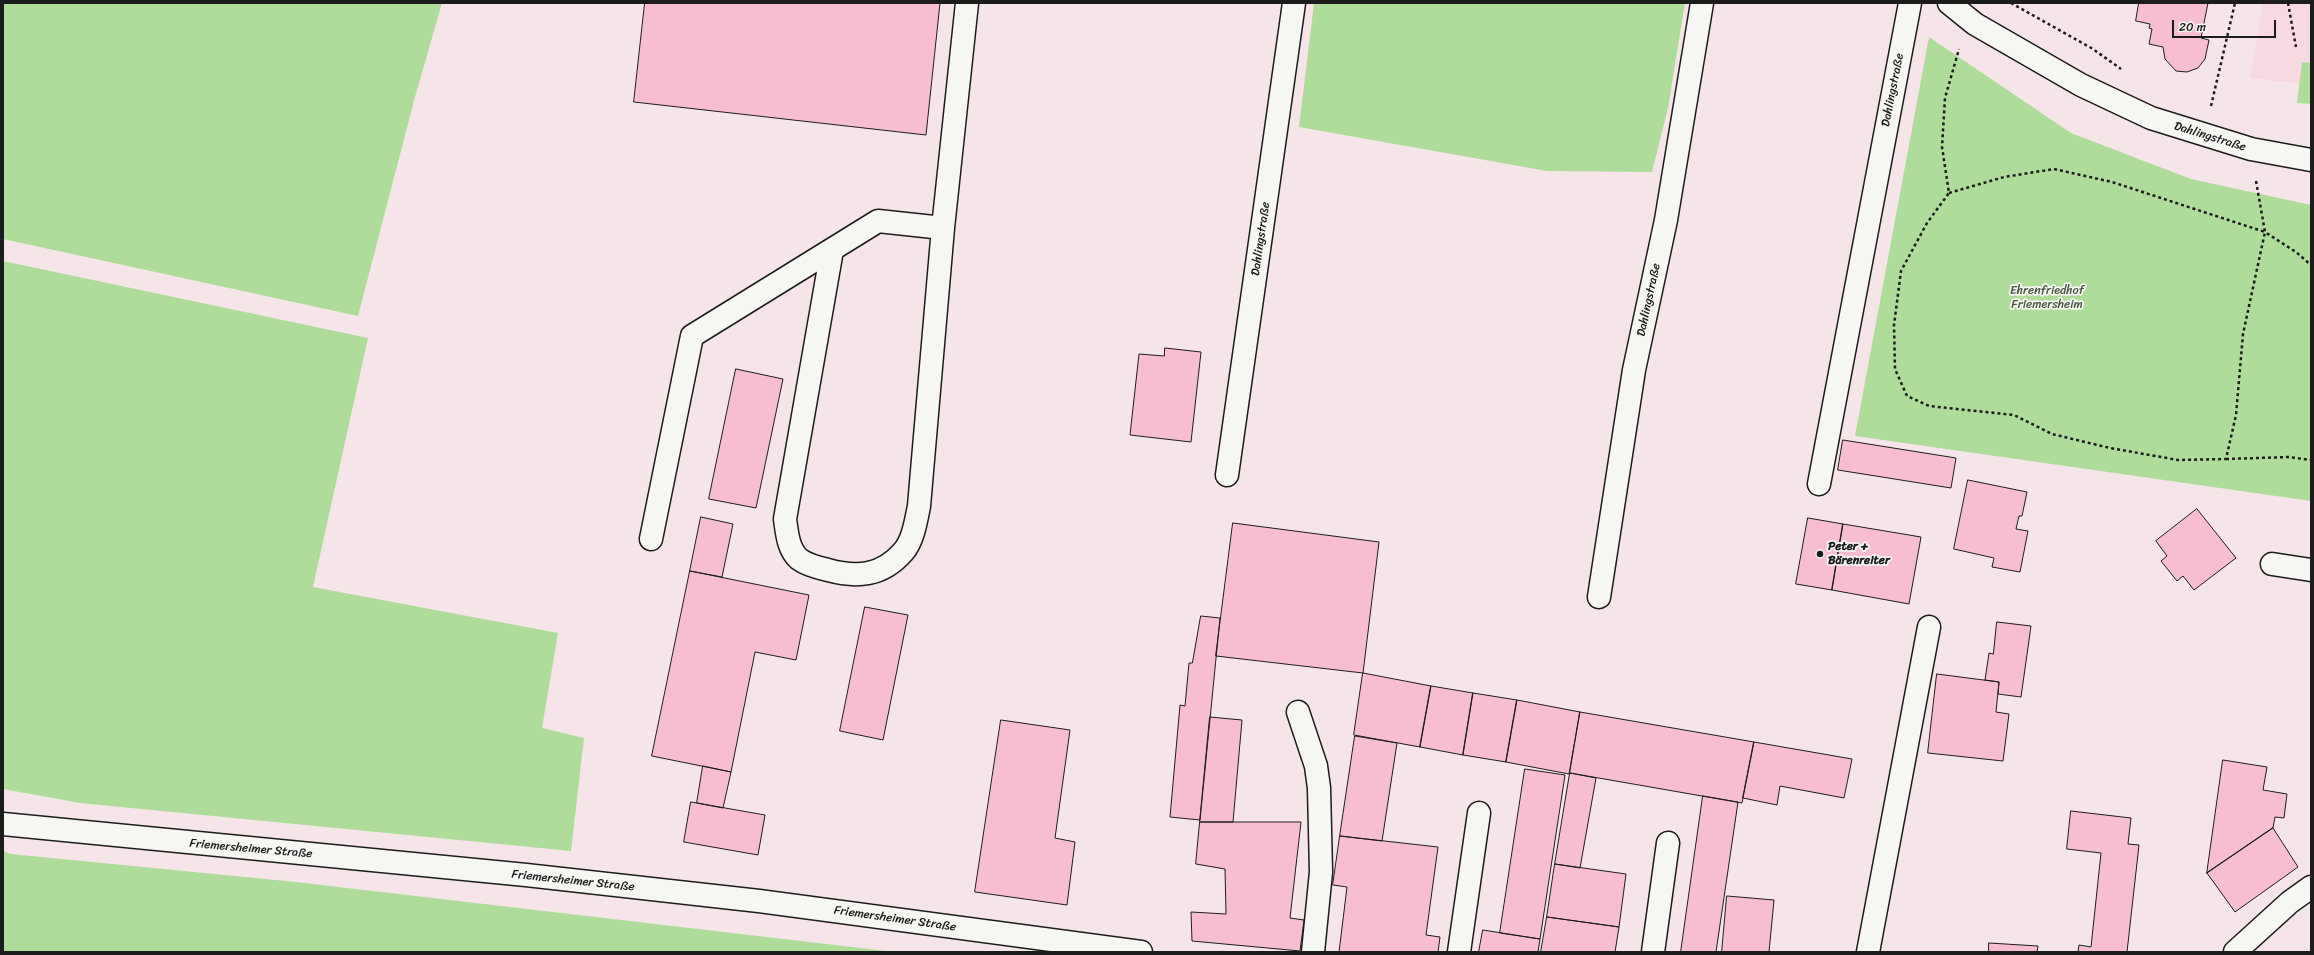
<!DOCTYPE html>
<meta charset="utf-8">
<style>
body{margin:0}
#map{position:relative;width:2314px;height:955px;overflow:hidden;background:#f6e5e8;font-family:Sriracha,sans-serif}
canvas{display:block}
.frame{position:absolute;inset:0;border:4px solid #1c1c1c;pointer-events:none}
.scale{position:absolute;left:2172px;top:20px;width:104px;height:18px;box-sizing:border-box;border:2px solid #1c1c1c;border-top:0;padding-left:5px;font-size:12px;line-height:14px;white-space:nowrap;color:#1c1c1c;-webkit-text-stroke:3px #f6f6f2;paint-order:stroke}
</style>
<div id="map">
<canvas width="2314" height="955"></canvas>
<div class="frame"></div>
<div class="scale">20 m</div>
</div>
<script>
const ctx = document.querySelector('canvas').getContext('2d');
ctx.lineJoin = 'round';
function paint(path, color) { ctx.fillStyle = color; ctx.fill(path, 'evenodd'); }
function trace(path, color, width, dash) { ctx.strokeStyle = color; ctx.lineWidth = width; ctx.lineCap = dash ? 'butt' : 'round'; ctx.setLineDash(dash || []); ctx.stroke(path); }
function write(font, color, halo, rows, align = 'center') {
  ctx.font = font + ' Sriracha,sans-serif'; ctx.lineWidth = 3.5; ctx.setLineDash([]); ctx.textBaseline = 'middle'; ctx.strokeStyle = halo; ctx.fillStyle = color; for (const [text, x, y, turn = 0] of rows) {
    ctx.save(); ctx.translate(x, y); ctx.rotate((+turn || 0) * Math.PI / 180); ctx.textAlign = isNaN(turn) ? turn : align; if (halo) ctx.strokeText(text, 0, 0); ctx.fillText(text, 0, 0); ctx.restore();
  }
}
const built = new Path2D(`
 M2263,3H2311V85L2250,78Z`);
const green = new Path2D(`
 M3,3H442L415,97L358,316L3,239Z
 M1314,3H1685L1668,108L1652,172L1547,171L1299,127Z
 M1929,37L2071,133L2191,179L2311,205V501L1855,436Z
 M2302,62L2311,63V104L2297,103Z
 M3,261L368,338L313,587L558,633L542,728L584,738L571,851L80,803L3,789Z
 M3,851L11,854L296,882L895,952H3Z`);
const building = new Path2D(`
 M645,3H940L926,135L634,102Z
 M2139,3H2208L2201,38L2209,40L2205,59L2198,68L2187,72L2176,71L2165,59L2163,47L2149,44L2152,29L2149,28L2150,24L2136,21Z
 M1165,348L1201,352L1191,442L1130,435L1139,354L1164,356Z
 M736,369L783,379L756,508L709,499Z
 M1843,440L1956,458L1951,488L1838,470Z
 M1968,480L2027,492L2022,516H2019L2016,529L2028,531L2020,572L1992,567L1994,558L1954,549Z
 M2197,509L2236,558L2194,590L2183,576L2177,581L2161,561L2167,556L2156,541Z
 M701,517L733,524L722,577L690,571Z
 M1808,518L1843,524L1832,590L1796,584Z
 M1233,523L1379,542L1363,673L1216,656Z
 M1843,524L1921,537L1909,604L1832,590Z
 M690,571L809,595L796,660L755,652L731,772L652,756Z
 M865,607L908,615L883,740L840,731Z
 M1201,616L1220,618L1200,820L1170,817L1180,705L1185,706L1189,663H1192Z
 M1997,622L2031,626L2021,697L1998,694L1999,682L1985,680L1989,653L1993,654Z
 M1363,673L1431,686L1420,747L1354,735Z
 M1937,674L1999,682L1996,712L2009,714L2003,761L1928,753Z
 M1431,686L1473,693L1463,755L1420,747Z
 M1473,693L1517,700L1506,762L1463,755Z
 M1517,700L1580,712L1569,774L1506,762Z
 M1580,712L1754,742L1742,803L1570,773Z
 M1210,717L1242,720L1233,822H1200Z
 M1001,720L1070,730L1055,838L1075,842L1067,905L975,892Z
 M1355,736L1397,743L1382,841L1340,836Z
 M1754,742L1852,759L1844,798L1780,786L1777,805L1743,798Z
 M2223,760L2267,767L2263,790L2287,794L2284,818L2275,817L2273,828L2207,873Z
 M703,766L731,772L723,808L697,803Z
 M1525,769L1565,775L1540,939L1500,933Z
 M1570,773L1596,778L1580,868L1555,864Z
 M1703,796L1738,802L1716,952H1681Z
 M691,802L765,815L758,855L684,842Z
 M2071,811L2131,818L2128,844L2139,845L2127,952H2078L2079,945L2091,947L2101,853L2067,849Z
 M1200,822H1301L1290,918L1304,920L1300,951L1192,941L1191,912L1226,914L1225,869L1196,864Z
 M2273,828L2298,867L2235,912L2207,873Z
 M1340,836L1438,847L1426,935L1440,937L1438,952H1339L1347,887L1333,885Z
 M1555,864L1626,874L1619,927L1547,917Z
 M1727,896L1774,900L1769,952H1722Z
 M1547,917L1619,927L1615,952H1541Z
 M1483,930L1540,939L1538,952H1479Z
 M1989,943L2038,946L2037,952H1989Z`);
const path = new Path2D(`
 M2011,3L2093,49L2121,69
 M2288,3L2296,47
 M2211,106L2235,3
 M2256,181L2265,232L2296,252L2311,265
 M1949,193L2004,177L2054,169L2112,182L2265,232L2243,334L2236,415L2226,459L2178,460L2110,448L2052,434L2014,415L1929,406L1907,396L1895,369L1894,325L1901,271L1927,223L1949,193L1942,147L1945,98L1959,49
 M2226,459L2289,457L2311,460`);
const minor = new Path2D(`
 M1949,3L1975,24L2081,85L2151,118L2251,149L2311,160
 M832,250L785,519C787,533 788,549 799,559C807,565 819,568 828,570C857,578 882,576 903,552C913,541 916,521 919,506L943,228L967,3
 M1227,475L1294,3
 M1819,484L1910,3
 M651,539L692,336L878,221L943,228
 M2272,564L2311,570
 M1599,597L1634,370L1666,220L1702,3
 M1298,712L1316,766L1319,788L1321,872L1313,952
 M3,824L526,875L759,901L1141,952
 M1459,952L1479,813
 M1653,952L1668,843
 M1868,952L1929,627
 M2235,952L2290,902L2311,887`);
const markers = [
 [1820,554,4,"#1c1c1c"]
];
const streetNames = [
 ["Dahlingstraße",1893,90,-79],
 ["Dahlingstraße",2210,137,17],
 ["Dahlingstraße",1261,239,-82],
 ["Dahlingstraße",1649,300,-78],
 ["Friemersheimer Straße",251,849,5],
 ["Friemersheimer Straße",573,881,6],
 ["Friemersheimer Straße",895,919,8]
];
const parkNames = [
 ["Ehrenfriedhof",2047,291],
 ["Friemersheim",2047,305]
];
const poiNames = [
 ["Peter +",1828,547],
 ["Bärenreiter",1828,561]
];
paint(built, '#f6d9e1');
paint(green, '#afdc9b');
paint(building, '#f7bed2');
trace(building, '#1c1c1c', 1);
trace(minor, '#1c1c1c', 25);
trace(path, '#1c1c1c', 2.5, [3, 3]);
trace(minor, '#f6f6f2', 22);
for (const [x, y, r, color] of markers) { const dot = new Path2D(); dot.arc(x, y, r, 0, 2 * Math.PI); ctx.fillStyle = color; ctx.fill(dot); trace(dot, '#f6f6f2', 1.5); }
write('12px', '#1c1c1c', '#f6f6f2', streetNames);
write('12px', '#485642', '#f6f6f2', parkNames);
write('bold 12px', '#1c1c1c', '#f6f6f2', poiNames, 'left');
</script>
